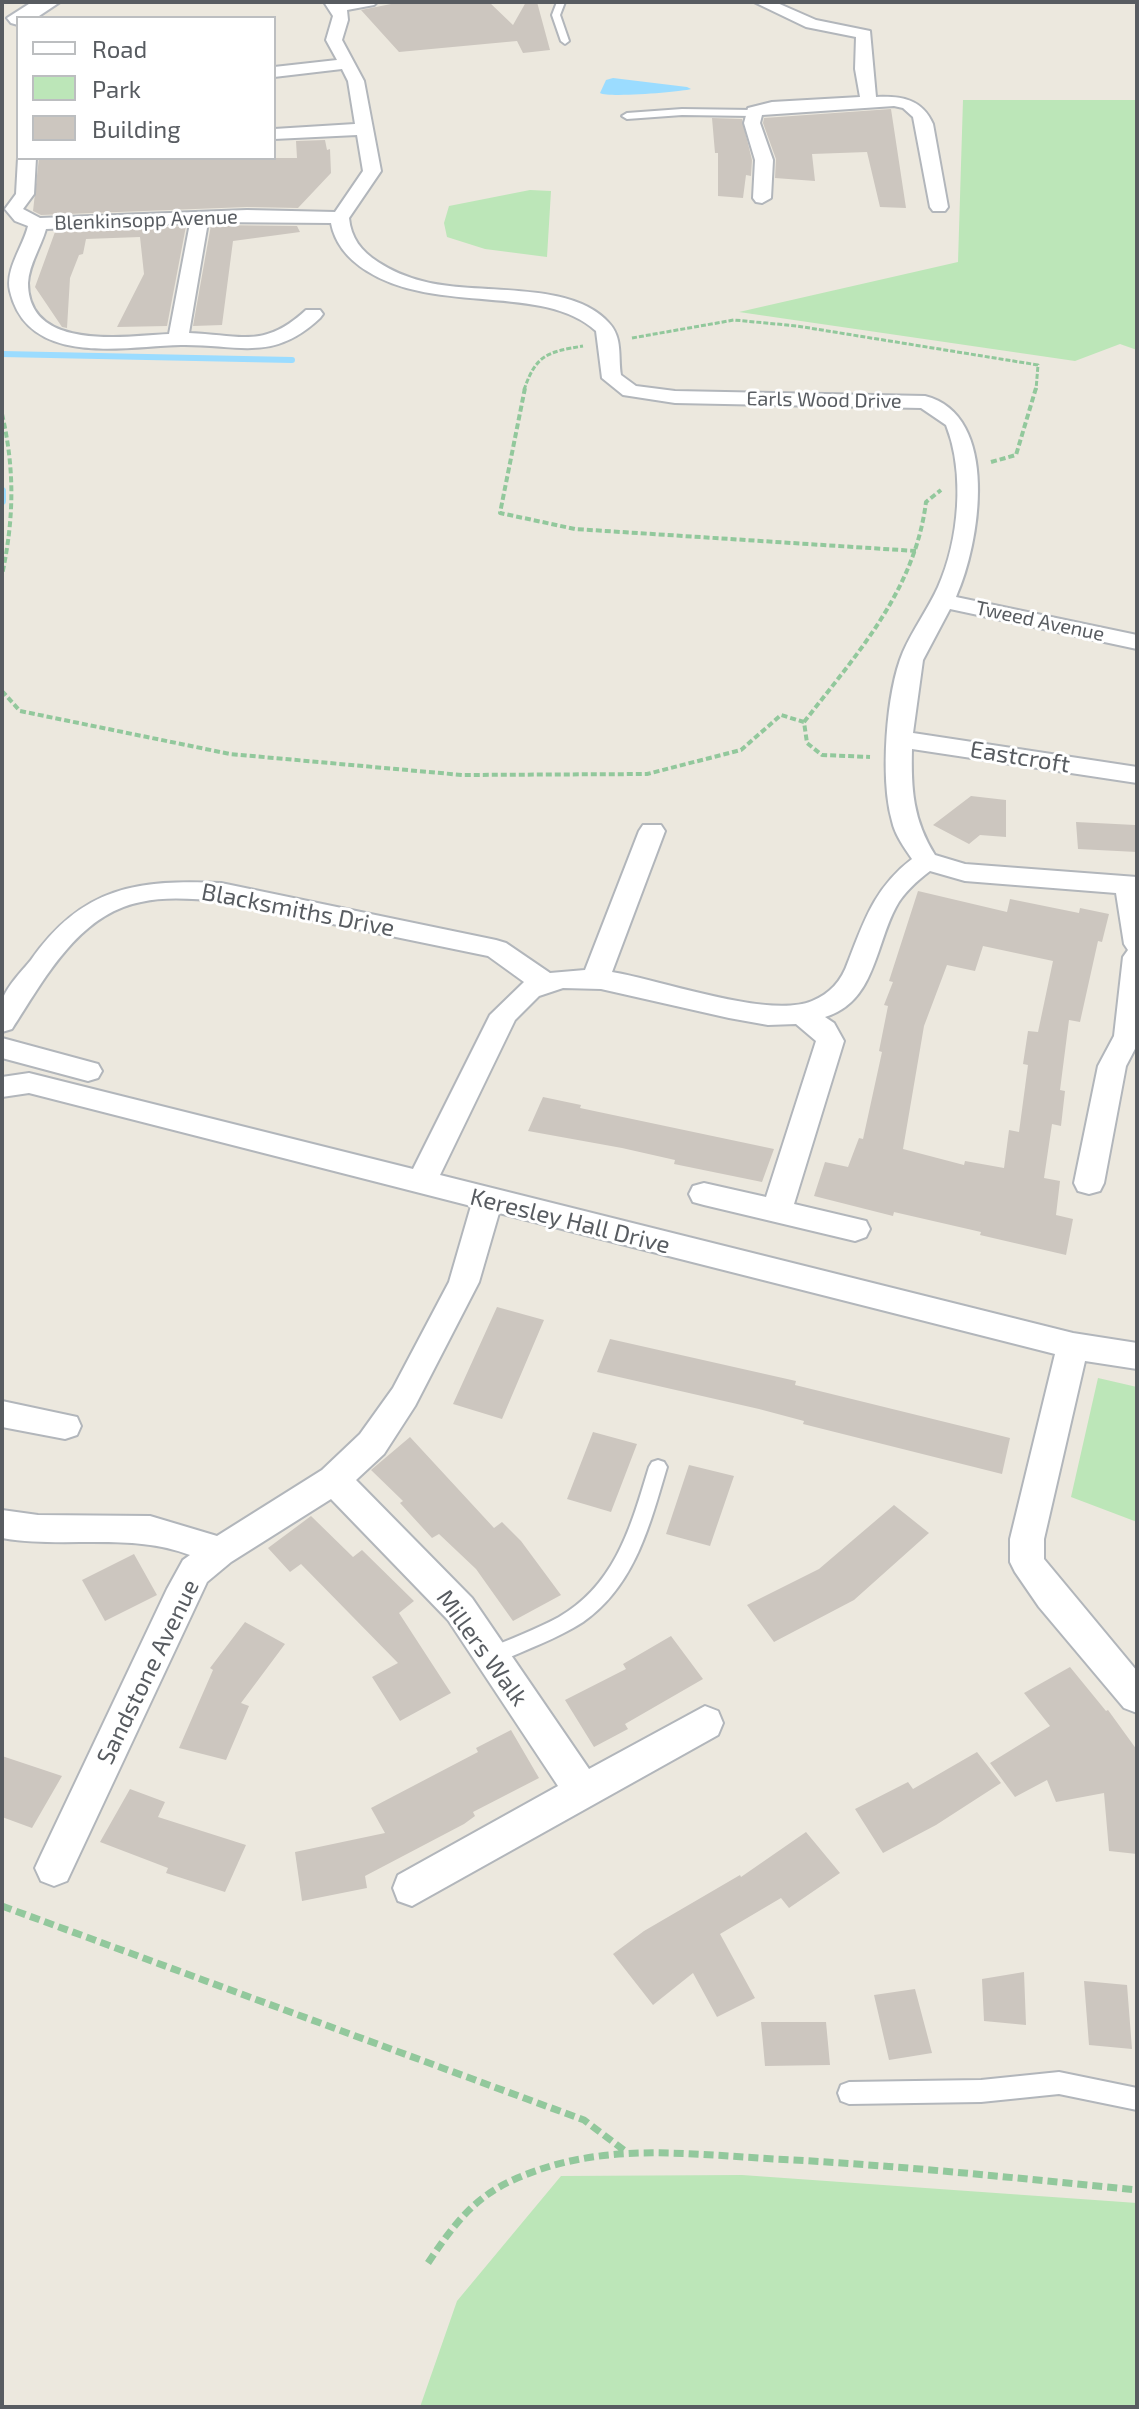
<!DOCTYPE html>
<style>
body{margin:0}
#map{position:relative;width:1139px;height:2409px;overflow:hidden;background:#ece8de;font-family:"Exo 2",sans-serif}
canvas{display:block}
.frame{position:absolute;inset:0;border:4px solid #585c61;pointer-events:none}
.legend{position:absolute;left:16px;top:16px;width:260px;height:144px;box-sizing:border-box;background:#fff;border:2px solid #bcbec0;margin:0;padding:10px 14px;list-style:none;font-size:24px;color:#585c61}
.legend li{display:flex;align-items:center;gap:16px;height:40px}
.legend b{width:40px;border:2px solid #bcbec0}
</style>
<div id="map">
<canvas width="1139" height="2409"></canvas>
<div class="frame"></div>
<ul class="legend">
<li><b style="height:10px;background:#fff"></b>Road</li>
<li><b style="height:22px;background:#bce6b8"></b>Park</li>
<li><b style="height:22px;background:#ccc6bf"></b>Building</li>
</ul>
</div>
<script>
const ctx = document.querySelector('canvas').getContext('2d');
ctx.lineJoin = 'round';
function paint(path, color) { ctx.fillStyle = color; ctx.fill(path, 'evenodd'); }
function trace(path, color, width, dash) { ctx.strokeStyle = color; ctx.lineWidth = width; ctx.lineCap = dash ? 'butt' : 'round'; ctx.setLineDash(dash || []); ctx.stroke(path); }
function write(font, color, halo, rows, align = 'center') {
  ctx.font = font + ' "Exo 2",sans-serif'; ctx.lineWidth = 6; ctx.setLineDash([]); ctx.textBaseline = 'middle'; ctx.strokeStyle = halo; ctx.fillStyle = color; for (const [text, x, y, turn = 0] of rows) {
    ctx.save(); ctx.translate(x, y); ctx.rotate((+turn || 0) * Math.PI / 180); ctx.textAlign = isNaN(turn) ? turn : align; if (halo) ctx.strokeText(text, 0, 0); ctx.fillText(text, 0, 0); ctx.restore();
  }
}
const green = new Path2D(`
 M963,100H1137V350L1120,344L1075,361L739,312L958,262Z
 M530,190L551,191L547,257L485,249L447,237L444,223L449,206Z
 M1098,1378L1137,1387V1522L1071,1497Z
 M742,2175L1137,2203V2407H420L457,2301L561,2176Z`);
const water = new Path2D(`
 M613,78L687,87L691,89C681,92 608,98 600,93L606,80Z`);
const streamFar1 = new Path2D(`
 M2,354L292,360`);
const stream = new Path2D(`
 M2,491V501`);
const building = new Path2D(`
 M401,2H489L513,25L526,2H537L550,50L523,53L517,41L399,52L361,10Z
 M891,109L906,208L880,207L867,152L812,154L815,181L775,178L776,159L763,123L764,118Z
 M712,118L742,119L752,160L751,176L746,175L743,198L718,196V153H715Z
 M325,140L327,150L330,149L331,173L298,208L247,207L41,215L33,211L39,158H297L296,141Z
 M211,225L297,226L300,232L233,241L222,325L193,326Z
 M186,226L167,326L117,327L144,274L140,237L86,239L83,254L79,255L70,278L67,328L62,327L35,287L55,232Z
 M971,796L1006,800V837L980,835L969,844L933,825Z
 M1076,822L1135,825L1137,852L1078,849Z
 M918,891L1007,912L1010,899L1079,913L1080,908L1109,914L1102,942L1098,941L1080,1022L1069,1020L1060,1090L1065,1091L1061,1126L1052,1124L1044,1178L1060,1181L1056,1215L1073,1219L1066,1255L980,1235L981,1232L894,1212L893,1216L814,1196L825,1162L848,1167L859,1138L863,1139L882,1052L879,1051L888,1006L884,1005L893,982L889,981ZM983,946L1053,961L1038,1032L1028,1031L1023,1064L1028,1065L1019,1132L1009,1130L1004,1168L965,1161L964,1165L903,1149L924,1026L947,965L975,971Z
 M543,1097L581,1105L580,1108L774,1149L762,1182L674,1164L675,1160L622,1148L528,1131Z
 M497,1307L544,1320L502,1419L453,1404Z
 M610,1339L796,1381L795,1385L1010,1438L1002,1474L803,1424L804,1421L759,1409L597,1372Z
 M593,1432L637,1444L611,1512L567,1499Z
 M410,1437L494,1528L502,1522L521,1541L561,1595L513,1621L476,1569L439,1534L432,1538L400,1503L403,1501L371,1470Z
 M689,1465L734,1476L710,1546L666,1534Z
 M894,1505L929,1533L854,1600L774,1642L747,1605L819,1569Z
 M311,1516L353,1557L362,1550L414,1601L399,1613L451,1693L400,1721L372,1677L398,1663L301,1564L290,1572L268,1548Z
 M134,1554L157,1595L105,1621L82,1580Z
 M245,1622L285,1644L241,1703L249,1706L226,1760L179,1748L213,1670L210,1668Z
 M671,1636L703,1679L625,1724L628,1729L594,1747L565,1700L626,1669L623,1664Z
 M1070,1667L1106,1711L1108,1710L1137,1750V1854L1109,1851L1104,1793L1056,1802L1047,1780L1015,1797L990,1763L1050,1726L1024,1693Z
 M511,1730L539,1778L473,1812L475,1816L464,1824L365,1876L367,1888L302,1901L295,1852L385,1833L371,1808L478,1752L476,1748Z
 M977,1752L1001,1783L936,1825L883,1853L855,1809L908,1782L913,1789Z
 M2,1756L62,1776L32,1828L2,1817Z
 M130,1789L165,1802L158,1817L246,1845L225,1892L166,1873L168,1868L100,1842Z
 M806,1832L840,1873L789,1908L781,1898L720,1934L755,1998L717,2017L693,1973L653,2005L613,1954L644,1931L740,1875L741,1877Z
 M1024,1972L1026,2025L984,2021L982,1979Z
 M1084,1981L1127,1985L1132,2049L1089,2045Z
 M915,1989L932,2053L889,2060L874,1995Z
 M761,2022H826L830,2065L765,2066Z`);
const pathFar2 = new Path2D(`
 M632,338L734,320L797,326L1038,365L1036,390
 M524,390C536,354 548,352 583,346`);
const pathFar1 = new Path2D(`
 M525,388L500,513L575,529L916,551
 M2,414C15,470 14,519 2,575
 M991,462L1016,455L1036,388
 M2,691L20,711L230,754L462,775L647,774L741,750L781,715L804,722L807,743L822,755L870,757
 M804,722C857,654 915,590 926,502L941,490`);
const path = new Path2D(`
 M2,1906L584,2120L625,2151
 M428,2263C452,2227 473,2198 513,2180C599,2141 684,2154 775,2159C896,2165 1016,2178 1137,2190`);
const lane = new Path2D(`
 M557,2H565L560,15L569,41L565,44L561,41L552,15Z
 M682,109L753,110L757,113L753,116L682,115L627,119L622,116L627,113Z
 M658,1460L664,1462L667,1467C650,1524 635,1586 583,1622C557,1639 527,1649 499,1662L492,1664L485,1662L483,1656L485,1650C510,1639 535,1630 559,1617C616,1584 631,1526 649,1467L652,1462Z
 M1059,2072L1137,2088V2110L1059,2094L981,2102L849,2104L841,2101L838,2093L841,2085L849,2082L981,2080Z`);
const street = new Path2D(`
 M324,2H377L374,5L347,10L348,20L342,40L364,81L381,171L349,218C351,238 361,251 378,262C392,271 406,277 422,281C475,296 571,279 609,323C623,338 618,357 621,375L636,386L675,391L925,396C1001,415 980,544 956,597L1137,635V649L950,609L923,660L913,733L1137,767V783L912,749C911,789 913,820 935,855L965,864L1137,877V1045L1126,1066L1104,1183L1100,1191L1089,1194L1078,1191L1074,1183L1098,1066L1114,1036L1123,957L1128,950L1124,944L1116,893L965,881L930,871C917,881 904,892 896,907C875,946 875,1002 825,1017L834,1023L844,1041L794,1204L866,1221L870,1229L866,1237L855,1241L704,1205L693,1202L689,1194L693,1186L704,1183L766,1197L816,1041L796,1024L768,1025L729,1018L601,989L563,988L539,996L515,1020L440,1175L1073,1333L1137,1343V1369L1085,1361L1044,1539V1559L1137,1671V1713L1124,1708L1039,1607L1015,1572L1010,1562V1539L1055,1354L499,1213L479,1282L415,1406L384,1454L356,1480L472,1598L589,1769L705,1706L718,1711L723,1723L718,1735L412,1906L398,1901L393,1888L398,1875L558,1786L448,1620L331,1499L231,1562L207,1582L67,1881L54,1886L41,1881L35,1868L41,1855L167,1589L183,1560L190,1555C130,1532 64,1549 2,1538V1510L38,1515L150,1516L217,1536L322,1470L360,1434L393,1388L449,1282L471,1206L29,1093L2,1097V1077L29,1073L413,1169L490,1015L524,982L488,956L221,901C194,899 167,896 141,902C78,914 44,980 12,1029L2,1032C2,1023 0,1009 2,1001C6,987 22,971 31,960C82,887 137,879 221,883L496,940L506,943L550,973L585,970L639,831L643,825H661L665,831L612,972C661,980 768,1019 812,1001C830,994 842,980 848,962C864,921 875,887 912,859C904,847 895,835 892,821C880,779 886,692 903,652C913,629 928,609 938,587C959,540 965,473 946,425L921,408L675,403L623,395L602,378L596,331C544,283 436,315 367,271C349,260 335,244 331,223L208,222L189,333C241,335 264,349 306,310H320L323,314L320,318C272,363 239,344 181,345C125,346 28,368 10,291C5,269 23,247 28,226L15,221L5,209L16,194L18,158H36L34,194L23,209L40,218L247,210L335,212L363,171L357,135L274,139V129L355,124L348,81L342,69L274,77V67L337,60L326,40L333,16ZM190,223L169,334C126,336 28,352 28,283C29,264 41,247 46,229Z
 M754,2H775L816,20L870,31L876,97C902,96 922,99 933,124L948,207L945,211H933L930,207L913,117L903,108L894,106L762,115L760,123L773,160L771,198L762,203L756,202L753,198L755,160L744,123L748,108L772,102L860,97L855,69L856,37L806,27Z
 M2,1038L98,1064L102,1071L98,1078L88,1081L2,1058Z
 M2,1401L77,1417L81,1426L77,1435L65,1439L2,1427Z`);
const secondary = new Path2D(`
 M32,2H60L36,18H18V25L11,23L7,18Z`);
const farStreetnames = [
 ["Blenkinsopp Avenue",146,220,-2],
 ["Earls Wood Drive",824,400,1],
 ["Tweed Avenue",1040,621,12]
];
const streetNames = [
 ["Eastcroft",1020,757,9],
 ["Blacksmiths Drive",298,910,11],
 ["Keresley Hall Drive",570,1221,14],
 ["Millers Walk",482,1648,54],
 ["Sandstone Avenue",148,1672,-64]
];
paint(green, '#bce6b8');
paint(water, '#9bdcff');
trace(streamFar1, '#9bdcff', 6);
trace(stream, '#9bdcff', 8);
paint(building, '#ccc6bf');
trace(lane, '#b2b6bb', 4);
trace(street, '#b2b6bb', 4);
trace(secondary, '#b5b9bf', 4);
trace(pathFar2, '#92c89c', 3, [5, 2]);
trace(pathFar1, '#92c89c', 4, [6, 3]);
trace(path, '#92c89c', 7, [10, 5]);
paint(lane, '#fff');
paint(street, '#fff');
paint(secondary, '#fff');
write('20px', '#585c61', '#fff', farStreetnames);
write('24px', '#585c61', '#fff', streetNames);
</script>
